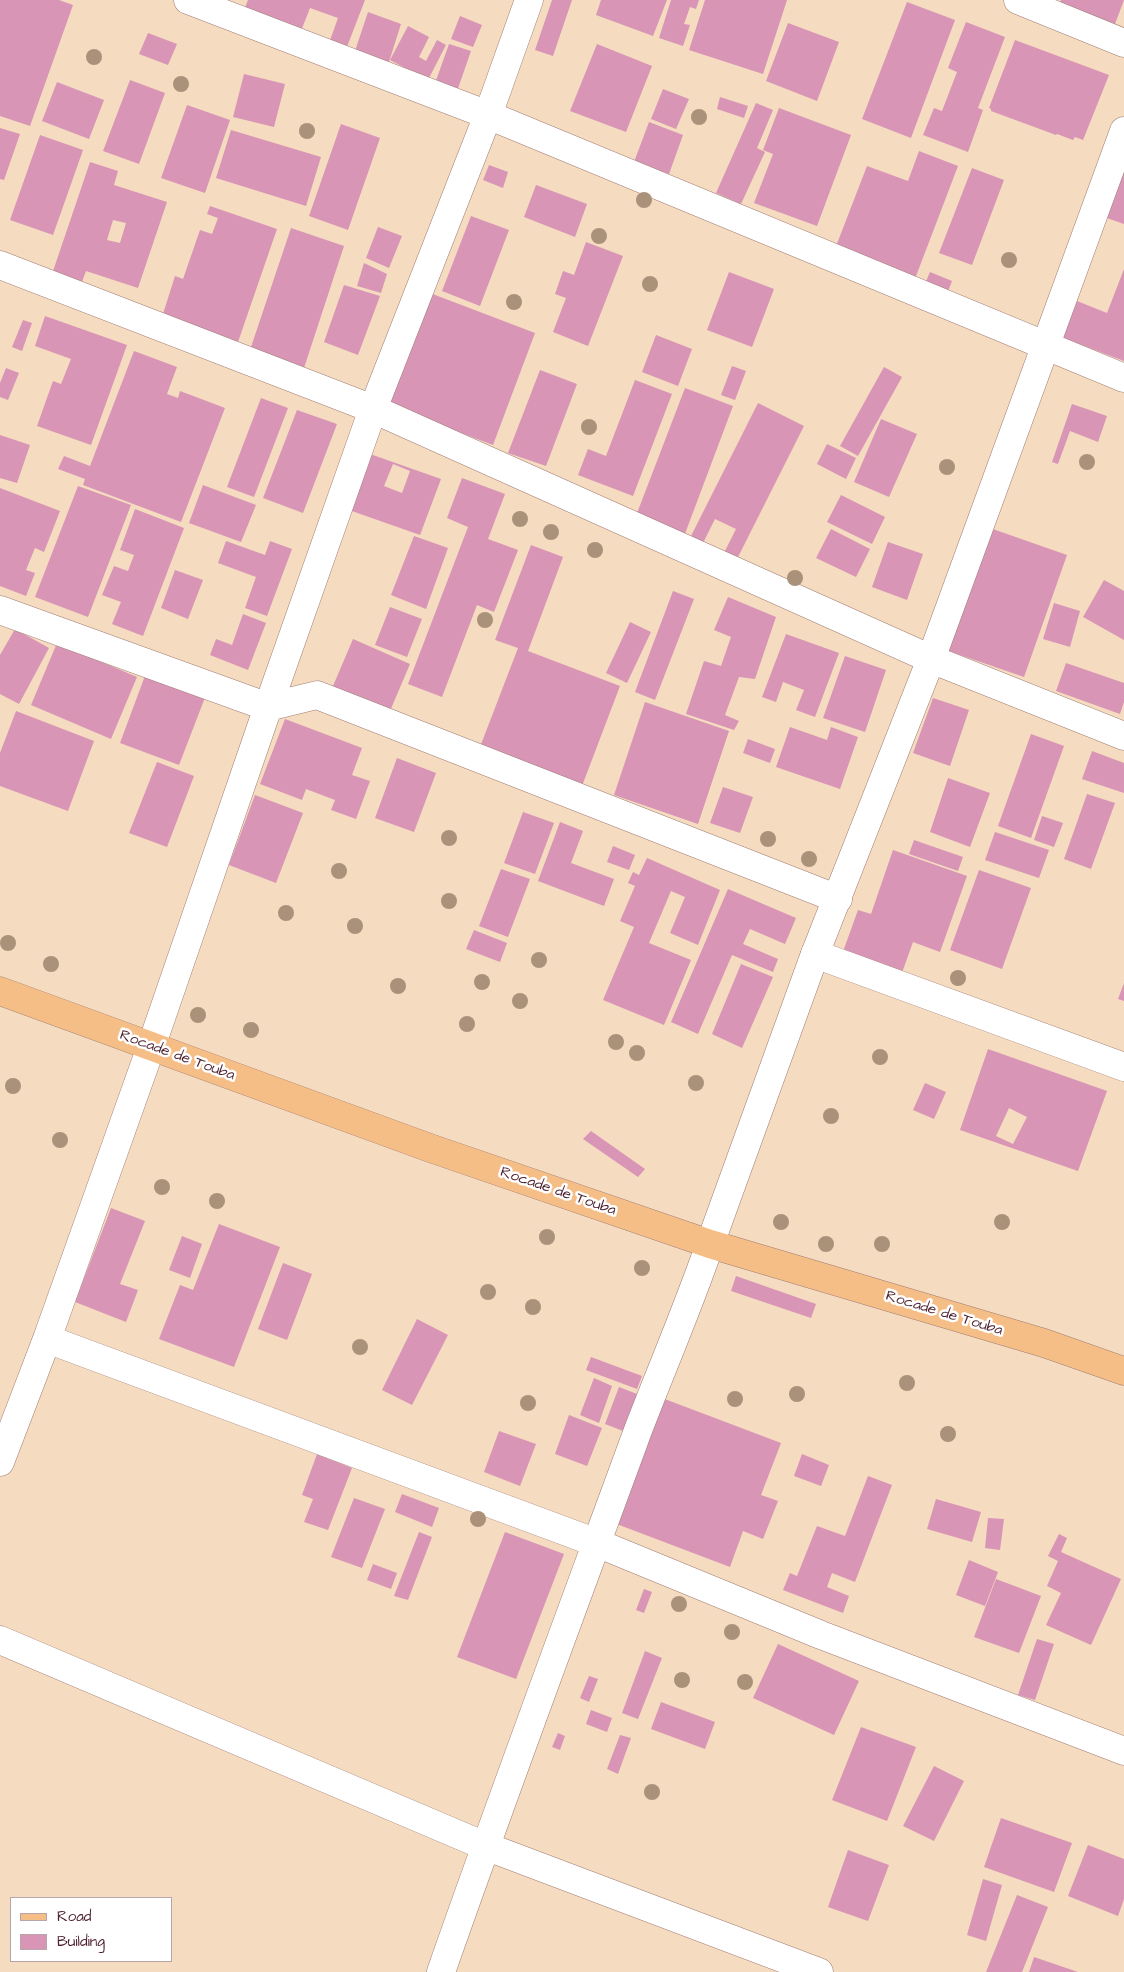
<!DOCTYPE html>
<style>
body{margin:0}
#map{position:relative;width:1124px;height:1972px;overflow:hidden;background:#f5dbbf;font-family:"Architects Daughter",sans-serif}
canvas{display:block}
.legend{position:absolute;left:10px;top:1897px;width:162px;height:65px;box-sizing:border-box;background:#fff;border:1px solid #b7a5aa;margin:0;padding:6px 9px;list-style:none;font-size:15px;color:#4a1f2b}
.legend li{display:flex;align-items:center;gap:10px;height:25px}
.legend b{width:25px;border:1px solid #b7a5aa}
</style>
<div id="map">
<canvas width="1124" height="1972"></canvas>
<ul class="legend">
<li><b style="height:6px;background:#f6be87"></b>Road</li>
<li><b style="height:14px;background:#d895b6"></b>Building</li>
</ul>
</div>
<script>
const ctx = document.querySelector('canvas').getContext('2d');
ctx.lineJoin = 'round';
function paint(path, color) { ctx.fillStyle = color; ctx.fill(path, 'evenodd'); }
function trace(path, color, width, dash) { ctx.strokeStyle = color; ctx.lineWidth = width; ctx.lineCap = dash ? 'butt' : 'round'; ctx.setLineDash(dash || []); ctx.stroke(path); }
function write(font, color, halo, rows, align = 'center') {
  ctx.font = font + ' "Architects Daughter",sans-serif'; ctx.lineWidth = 5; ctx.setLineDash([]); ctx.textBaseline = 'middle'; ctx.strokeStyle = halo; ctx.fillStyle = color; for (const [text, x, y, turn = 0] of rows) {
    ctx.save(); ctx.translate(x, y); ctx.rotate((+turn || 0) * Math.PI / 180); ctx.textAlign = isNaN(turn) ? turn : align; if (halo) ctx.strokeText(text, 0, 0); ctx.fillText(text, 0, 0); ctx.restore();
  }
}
const building = new Path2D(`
 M0,0H59L73,5L30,126L0,116Z
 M248,0H365L345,52L328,46L338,18L310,8L299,36L242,15Z
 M552,0H572L553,56L535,50Z
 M601,0H667L653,36L596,15Z
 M671,0H699L696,9L690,7L684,24L690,25L683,46L659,38Z
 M705,0H787L763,74L689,50Z
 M1061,0H1124L1115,24L1060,3Z
 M907,2L955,20L911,138L862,119Z
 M368,12L401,24L388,65L354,54Z
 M460,16L482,25L473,47L451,39Z
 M966,22L1005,37L978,108L983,110L968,152L923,135L934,108L942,111L957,72L948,68Z
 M788,23L839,42L817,101L766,81Z
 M408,26L429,37L419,57L426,61L437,40L446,45L428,80L390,60Z
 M148,33L177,44L168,65L139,54Z
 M1015,40L1109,75L1083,140L1075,137L1073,140L1057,134L1056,135L991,111V109L989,108Z
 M449,44L471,51L455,97L433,89Z
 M597,44L652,66L626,132L570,111Z
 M244,74L285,84L274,127L233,117Z
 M130,80L165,93L139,164L103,151Z
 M57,82L104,100L89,139L42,121Z
 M663,89L689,99L676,129L651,119Z
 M720,97L748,106L744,118L717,109Z
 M756,103L773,110L757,148L765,152L741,204L716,193Z
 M187,105L230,120L205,193L161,178Z
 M779,108L851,135L817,226L754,203L773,154L763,150Z
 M649,122L683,135L669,174L634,162Z
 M341,124L380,138L348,230L309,216Z
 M0,128L20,134L4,180L0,179Z
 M231,130L321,157L306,206L216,178Z
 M40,135L83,150L53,235L10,220Z
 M919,151L958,166L913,284L833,254L867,166L908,181Z
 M1124,154V224L1101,216Z
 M90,162L118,171L114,185L167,202L138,288L86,271L79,290L50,280ZM113,220L126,223L120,243L107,240Z
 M489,165L508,172L503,188L483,180Z
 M972,168L1004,180L972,265L939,253Z
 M536,185L587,204L575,237L524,217Z
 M210,206L277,229L238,342L162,317L175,276L183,279L200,230L212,234L218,218L207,214Z
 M471,216L509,230L480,306L442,291Z
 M378,227L402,236L389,268L366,258Z
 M291,228L344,246L304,368L250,350Z
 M586,242L623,256L588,346L553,332L566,298L555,294L563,271L574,275Z
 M364,263L387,274L381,293L357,286Z
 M1124,269V361L1063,338L1077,301L1107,313Z
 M729,272L774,289L752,347L707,330Z
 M930,272L952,281L945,299L922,291Z
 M344,285L380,296L358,355L324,342Z
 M430,293L535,333L493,445L387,405Z
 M45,316L127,345L91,445L37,426L53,381L61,384L71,359L35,346Z
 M23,320L32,323L22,351L12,347Z
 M656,335L692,349L678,386L642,372Z
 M134,351L177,367L167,394L178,398L180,391L225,408L181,522L83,485L85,479L58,469L64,456L90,466Z
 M732,366L746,371L735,400L721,395Z
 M884,367L902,377L858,456L840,446Z
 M6,368L19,373L8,400L0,397V383Z
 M540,370L577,384L546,466L508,453Z
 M635,380L672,394L633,496L578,475L588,449L606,456Z
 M685,388L733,406L683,539L634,521Z
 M261,398L288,408L254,497L227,487Z
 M758,403L804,426L735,563L722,557L736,529L715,519L701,547L689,540Z
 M1072,404L1107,416L1098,442L1070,431L1058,464L1052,462Z
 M297,410L337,424L303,513L263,498Z
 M881,419L917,434L889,497L854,482Z
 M0,435L30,445L17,483L0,478Z
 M827,444L856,458L846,479L817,464Z
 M370,454L441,479L420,535L349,510ZM393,464L410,471L402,493L384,486Z
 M462,478L505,494L488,539L518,550L494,612L477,605L442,697L408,684L468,527L447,518Z
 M203,485L256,505L241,542L189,523Z
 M78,486L131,505L88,617L35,597Z
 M0,488L60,511L44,552L35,548L26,570L35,573L26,596L0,586Z
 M841,495L885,517L872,544L827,522Z
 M135,509L184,528L143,636L112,624L121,602L102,595L114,566L128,571L134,555L120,550Z
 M987,527L1067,555L1024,677L943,649Z
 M831,529L870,549L856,577L816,558Z
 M414,536L448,548L426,609L391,595Z
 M226,541L265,555L270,541L292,549L267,616L245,608L256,577L218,563Z
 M888,542L923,554L907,600L872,587Z
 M531,545L563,557L528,651L620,686L582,786L480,747L518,648L495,640Z
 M175,570L203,580L188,619L161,608Z
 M1104,580L1124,591V640L1083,617Z
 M673,591L694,599L655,700L635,692Z
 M728,597L776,617L755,679L739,677L725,715L739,721L734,730L686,714L704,661L721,666L731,637L714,630Z
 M1054,603L1080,611L1070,647L1043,639Z
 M390,607L422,619L407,657L375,645Z
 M243,614L266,623L248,670L210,655L216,639L232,645Z
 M630,622L651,632L627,683L606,673Z
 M15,629L49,648L19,704L0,694V655Z
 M786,634L839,653L815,717L796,710L804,690L783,682L776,702L762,697Z
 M353,639L410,664L390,711L333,686Z
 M57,643L137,677L111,739L31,705Z
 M845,656L886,670L865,732L823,718Z
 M1066,663L1124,683V702L1120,714L1056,691Z
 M146,673L206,695L179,765L120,743Z
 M933,698L969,710L950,766L913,753Z
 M645,702L729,731L698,824L614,795Z
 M16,711L94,741L68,811L0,786V753Z
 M285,719L362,748L352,775L370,781L356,819L331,810L335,800L306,789L302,800L260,784Z
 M790,727L827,740L831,727L858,737L840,789L776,767Z
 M1031,734L1064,746L1031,838L998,826Z
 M748,739L775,749L770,763L743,753Z
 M1092,751L1124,763V793L1082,779Z
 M397,758L436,773L414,832L375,818Z
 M157,762L194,776L167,847L129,833Z
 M948,778L990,793L970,847L930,832Z
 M723,787L753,797L740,833L710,823Z
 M1087,794L1115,803L1091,869L1064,859Z
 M255,795L303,813L276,883L229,865Z
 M523,812L554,823L535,874L504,863Z
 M1042,816L1063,823L1054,847L1034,840Z
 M560,822L583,831L571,863L614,879L604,906L538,881Z
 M995,832L1049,850L1039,878L985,860Z
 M914,840L963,857L958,871L909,854Z
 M613,846L635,855L629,870L607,862Z
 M893,850L967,876L940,952L913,942L899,981L840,960L858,910L871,914Z
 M647,858L720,890L698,945L670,933L685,897L671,891L649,943L691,960L664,1025L603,1000L634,927L620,921L635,886L628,883L633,872L639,875Z
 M501,869L530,879L508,937L479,926Z
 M979,870L1031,888L1002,969L950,950Z
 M728,889L796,918L785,944L750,929L743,944L778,959L773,972L732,955L698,1034L671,1022Z
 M474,930L507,943L500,962L466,949Z
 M741,964L773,977L742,1048L712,1034Z
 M1124,983V1001L1118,999Z
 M988,1049L1107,1091L1078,1171L960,1130ZM1009,1108L1027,1117L1013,1144L996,1136Z
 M925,1083L946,1092L934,1119L913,1110Z
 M591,1131L645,1169L638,1177L583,1139Z
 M111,1208L145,1221L120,1284L138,1290L126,1322L75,1302Z
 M219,1224L280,1247L234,1367L159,1339L180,1285L193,1290Z
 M182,1236L202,1244L190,1278L169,1270Z
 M283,1263L312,1274L287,1340L258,1329Z
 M736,1276L816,1304L811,1318L731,1291Z
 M417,1319L448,1335L412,1405L382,1390Z
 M591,1357L642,1376L637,1389L586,1370Z
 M594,1378L612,1386L599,1423L580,1415Z
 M619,1387L637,1394L623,1431L605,1424Z
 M662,1398L781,1443L761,1495L778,1501L763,1539L743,1531L730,1567L614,1523Z
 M569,1415L602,1428L587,1466L555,1454Z
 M499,1431L536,1444L520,1486L484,1472Z
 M317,1454L352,1468L328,1530L304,1522L313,1499L302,1495Z
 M802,1454L829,1465L821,1486L794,1476Z
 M868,1476L892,1485L855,1582L832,1573L827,1587L849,1596L843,1613L783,1590L790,1573L797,1576L817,1526L845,1536Z
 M402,1494L439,1508L432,1527L395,1512Z
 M354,1498L385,1509L362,1568L331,1557Z
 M936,1499L981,1512L972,1542L927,1529Z
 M988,1518L1004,1519L1000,1550L985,1548Z
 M419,1532L432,1537L408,1600L394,1596Z
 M505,1532L564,1554L516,1679L457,1657Z
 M1059,1534L1067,1538L1061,1552L1121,1579L1091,1645L1046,1625L1061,1593L1047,1586L1058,1561L1048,1556Z
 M969,1560L998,1572L985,1606L956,1595Z
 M373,1564L397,1573L391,1589L367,1580Z
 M996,1579L1041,1596L1019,1653L974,1637Z
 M644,1589L652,1592L644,1613L636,1610Z
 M1037,1639L1054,1644L1035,1700L1018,1695Z
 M778,1644L859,1681L834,1735L753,1698Z
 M645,1651L662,1658L638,1719L622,1713Z
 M589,1676L598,1679L589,1702L580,1698Z
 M661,1702L715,1722L705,1749L651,1729Z
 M591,1710L612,1718L607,1732L586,1724Z
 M861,1727L916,1747L887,1821L832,1800Z
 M558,1733L565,1736L560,1750L552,1747Z
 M620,1735L631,1738L618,1774L607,1769Z
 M934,1766L964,1781L934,1841L903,1826Z
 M1001,1818L1072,1843L1054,1892L984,1867Z
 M1088,1845L1124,1859V1899L1118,1916L1068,1896Z
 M848,1850L889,1865L868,1921L828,1907Z
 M983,1879L1002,1885L986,1941L967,1935Z
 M1017,1895L1048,1907L1022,1972H986Z
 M1034,1957L1078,1972H1029Z`);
const minor = new Path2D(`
 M188,0L488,115L1124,378
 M1018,0L1124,43
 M0,265L373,409L931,659L1124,736
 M0,610L268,707L317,695L838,899
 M815,954L1124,1067
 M47,1339L597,1543L821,1635L1124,1751
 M0,1462L47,1339L151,1047L268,707L373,409L488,115L529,0
 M0,1640L485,1846L819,1972
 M441,1972C504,1792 571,1613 637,1433C661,1370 688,1308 710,1244`);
const tertiary = new Path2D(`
 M710,1244L815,954L931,659L1124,131`);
const primary = new Path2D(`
 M0,991L430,1148L710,1244L1044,1343L1124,1371`);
const trees = [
 [94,57],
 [181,84],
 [699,117],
 [307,131],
 [644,200],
 [599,236],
 [1009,260],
 [650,284],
 [514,302],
 [589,427],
 [1087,462],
 [947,467],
 [520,519],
 [551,532],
 [595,550],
 [795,578],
 [485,620],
 [449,838],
 [768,839],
 [809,859],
 [339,871],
 [449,901],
 [286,913],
 [355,926],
 [8,943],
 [539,960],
 [51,964],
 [958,978],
 [482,982],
 [398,986],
 [520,1001],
 [198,1015],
 [467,1024],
 [251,1030],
 [616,1042],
 [637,1053],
 [880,1057],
 [696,1083],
 [13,1086],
 [831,1116],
 [60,1140],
 [162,1187],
 [217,1201],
 [781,1222],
 [1002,1222],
 [547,1237],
 [826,1244],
 [882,1244],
 [642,1268],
 [488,1292],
 [533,1307],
 [360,1347],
 [907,1383],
 [797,1394],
 [735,1399],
 [528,1403],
 [948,1434],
 [478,1519],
 [679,1604],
 [732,1632],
 [682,1680],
 [745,1682],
 [652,1792]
];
const streetNames = [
 ["Rocade de Touba",177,1056,20],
 ["Rocade de Touba",558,1192,19],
 ["Rocade de Touba",944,1314,17]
];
paint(building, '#d895b6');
trace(minor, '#a07d75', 29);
trace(tertiary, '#a07d75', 29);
trace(primary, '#a07d75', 29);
trace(minor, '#fff', 28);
trace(tertiary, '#fff', 28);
trace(primary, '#f6be87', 28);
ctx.fillStyle = '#aa917a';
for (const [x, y] of trees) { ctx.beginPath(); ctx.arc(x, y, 8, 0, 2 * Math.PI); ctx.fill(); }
write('15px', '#4a1f2b', '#fff', streetNames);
</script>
